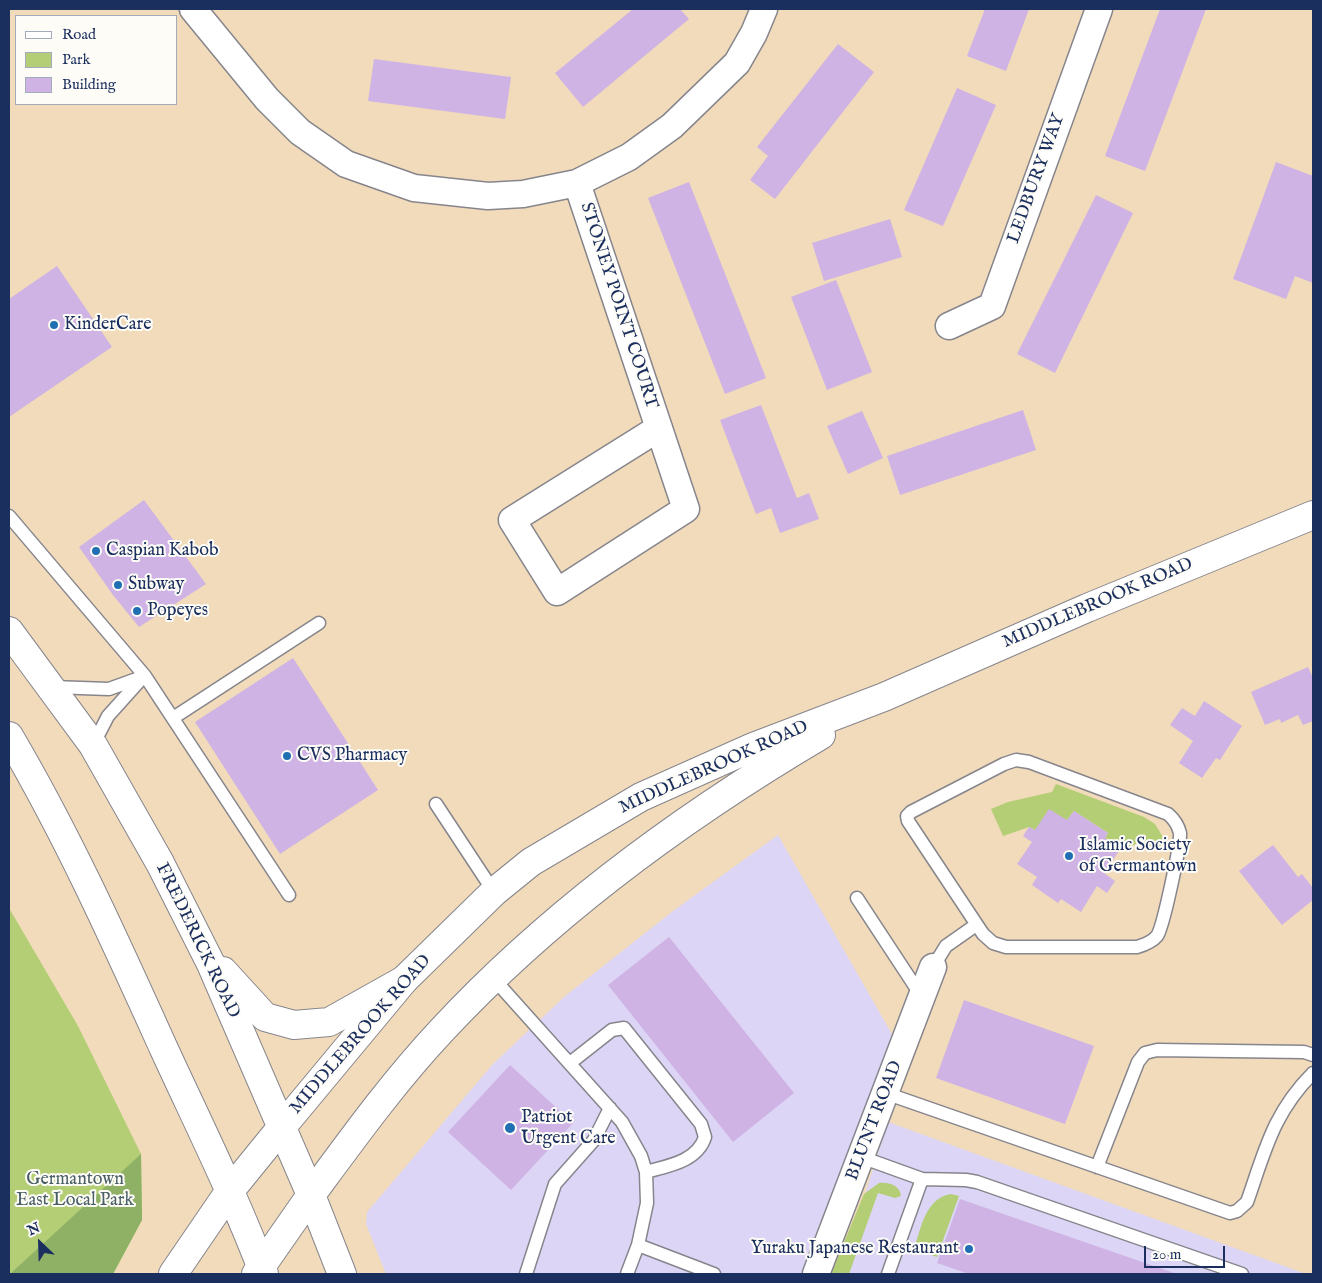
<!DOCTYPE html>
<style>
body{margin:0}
#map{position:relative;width:1322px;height:1283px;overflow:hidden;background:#f1dbbb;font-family:"IM FELL English",serif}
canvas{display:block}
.frame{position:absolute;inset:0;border:10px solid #1b2f5e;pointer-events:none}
.legend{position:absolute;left:15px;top:15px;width:162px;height:90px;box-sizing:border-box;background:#fdfcf7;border:1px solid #a3aaba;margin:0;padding:6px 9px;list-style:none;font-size:15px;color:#1b2f5e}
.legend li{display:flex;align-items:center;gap:10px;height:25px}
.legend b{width:25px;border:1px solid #a3aaba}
.north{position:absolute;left:15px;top:1218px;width:50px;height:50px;-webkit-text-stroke:4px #fdfcf7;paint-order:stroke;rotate:336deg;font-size:14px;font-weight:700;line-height:20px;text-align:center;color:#1b2f5e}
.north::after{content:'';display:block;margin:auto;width:18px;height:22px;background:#1b2f5e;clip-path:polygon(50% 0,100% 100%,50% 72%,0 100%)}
.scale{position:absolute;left:1144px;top:1246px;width:81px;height:22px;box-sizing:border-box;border:2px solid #1b2f5e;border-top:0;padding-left:6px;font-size:15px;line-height:18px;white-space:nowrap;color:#1b2f5e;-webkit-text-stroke:4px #fdfcf7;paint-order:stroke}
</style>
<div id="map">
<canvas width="1322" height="1283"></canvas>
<div class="frame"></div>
<ul class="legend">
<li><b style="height:6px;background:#fff"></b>Road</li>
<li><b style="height:14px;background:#b3ce74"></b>Park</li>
<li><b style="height:14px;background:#cfb3e4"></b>Building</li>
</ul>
<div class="north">N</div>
<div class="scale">20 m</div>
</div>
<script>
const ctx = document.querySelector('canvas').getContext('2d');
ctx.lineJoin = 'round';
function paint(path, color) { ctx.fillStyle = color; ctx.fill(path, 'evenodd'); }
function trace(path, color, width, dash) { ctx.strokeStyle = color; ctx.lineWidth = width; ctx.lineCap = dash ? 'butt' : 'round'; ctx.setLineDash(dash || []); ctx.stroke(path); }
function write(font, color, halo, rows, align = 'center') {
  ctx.font = font + ' "IM FELL English",serif'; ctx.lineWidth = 4; ctx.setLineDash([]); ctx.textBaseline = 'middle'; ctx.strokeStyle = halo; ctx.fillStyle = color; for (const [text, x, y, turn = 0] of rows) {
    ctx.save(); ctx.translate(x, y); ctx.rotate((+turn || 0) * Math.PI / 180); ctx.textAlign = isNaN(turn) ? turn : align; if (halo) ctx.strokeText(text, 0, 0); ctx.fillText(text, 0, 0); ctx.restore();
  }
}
const built = new Path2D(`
 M778,835L893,1036L802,1274H386L366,1224L367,1212L493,1064L564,997L673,911Z
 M888,1122L1306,1274H835L865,1194Z`);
const green = new Path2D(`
 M1056,784L1144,817L1155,824L1166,842L1162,848L1137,843L1125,850L1105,838L1108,833L1074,811L1067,820L1035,830L1029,827L1003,836L991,809L1008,802L1052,792Z
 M9,908L78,1026L141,1154L142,1220L113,1274H9Z
 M879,1183C888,1182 900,1185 901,1196L895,1198L878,1193L849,1274H831L864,1194Z
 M951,1194L959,1196L937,1257L914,1249C921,1229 925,1198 951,1194Z`);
const forest = new Path2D(`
 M141,1154L142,1220L113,1274H10Z`);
const building = new Path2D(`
 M633,9H680L689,19L583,107L555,73Z
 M985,9H1029L1006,71L967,56Z
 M1160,9H1206L1145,171L1105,156Z
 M838,44L874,72L775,199L750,180L768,156L757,147Z
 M374,59L511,77L505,119L368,101Z
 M957,88L996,105L943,226L904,210Z
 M1276,162L1313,176V283L1295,276L1286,299L1233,279Z
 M689,182L766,378L725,394L648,198Z
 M1096,195L1133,213L1055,373L1017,354Z
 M890,219L902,257L824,281L812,243Z
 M57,266L112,347L9,417V299Z
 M836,280L872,372L827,390L791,297Z
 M761,405L797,498L809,493L819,519L780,533L771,508L756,514L720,420Z
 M1023,410L1036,450L900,495L887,456Z
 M862,411L883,458L848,474L827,426Z
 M144,500L206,584L139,627L113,595L79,547Z
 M293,658L378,790L280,854L195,722Z
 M1308,667L1313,678V721L1303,725L1298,715L1281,723L1280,719L1265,725L1251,692Z
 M1204,701L1242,726L1220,760L1216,758L1202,778L1179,763L1193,741L1170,725L1182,708L1195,716Z
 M1049,809L1067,820L1074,811L1108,833L1105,838L1121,848L1104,873L1115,881L1107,893L1097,886L1081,912L1061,899L1058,903L1032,885L1037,877L1017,864L1032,842L1023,836L1029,827L1035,830Z
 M1273,845L1298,877L1302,874L1313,888V900L1282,925L1239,871Z
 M669,937L794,1093L733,1142L608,985Z
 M964,1000L1094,1046L1065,1124L936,1078Z
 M510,1065L573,1123L511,1190L448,1132Z
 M960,1199L1177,1274H969L937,1263Z`);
const service = new Path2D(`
 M9,516L145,676L289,895
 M52,687L109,689L145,676
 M173,718L319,623
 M93,745L108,716L143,677
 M1016,760L1029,762L1168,814C1174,819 1178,825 1180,833C1181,844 1163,928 1157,936C1152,942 1144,945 1137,947H1006L993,943L983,934L908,821L907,816L911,812L1004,764Z
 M436,804L494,892
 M857,898L922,997
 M933,967L946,946L976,925
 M493,978L622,1122L641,1156L646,1172L647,1203L638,1245L627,1274
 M570,1063L612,1030L624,1028L701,1124L705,1137C697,1162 667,1166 646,1172
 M885,1093L1230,1213L1237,1211L1247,1202C1265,1151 1273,1113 1313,1073
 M861,1157L922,1179L888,1274
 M1097,1167L1138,1062L1145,1053L1157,1050L1304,1052L1313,1055
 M922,1179L966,1180L977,1182L1242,1274
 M638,1245L714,1274
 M526,1274L555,1184L594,1140L610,1108`);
const minor = new Path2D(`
 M193,9L267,99L300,132L346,164L414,188L488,196L523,194L577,183L629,157L672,126L737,63L754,33L764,9
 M577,183L686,509L557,592L512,520L659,428
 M949,326L992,306L1099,9
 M816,1274L933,967`);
const tertiary = new Path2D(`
 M281,1128L404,980L494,892L531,862L641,797L753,747L884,697L1087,608L1313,515
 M311,1195C353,1138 394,1081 443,1029C552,912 684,816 821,735`);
const primary = new Path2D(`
 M9,631L93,745L160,863L211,964L311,1195L342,1274
 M9,736C68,836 116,943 164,1049C198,1123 235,1197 264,1274
 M223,971L265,1017L294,1025L329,1022L404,980
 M173,1274L229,1192L281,1128
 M256,1274L311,1195`);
const markers = [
 [54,325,5,"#1f6fb2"],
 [96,551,5,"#1f6fb2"],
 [118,585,5,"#1f6fb2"],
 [137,611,5,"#1f6fb2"],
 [287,756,5,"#1f6fb2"],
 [1069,856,5,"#1f6fb2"],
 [510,1128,6,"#1f6fb2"],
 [969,1249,5,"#1f6fb2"]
];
const streetNames = [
 ["LEDBURY WAY",1037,179,-70],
 ["STONEY POINT COURT",618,306,72],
 ["MIDDLEBROOK ROAD",1098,604,-23],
 ["MIDDLEBROOK ROAD",714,768,-24],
 ["FREDERICK ROAD",197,941,64],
 ["MIDDLEBROOK ROAD",361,1035,-49],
 ["BLUNT ROAD",875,1121,-69]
];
const poiNames = [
 ["KinderCare",64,325],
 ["Caspian Kabob",106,551],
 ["Subway",128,585],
 ["Popeyes",147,611],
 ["CVS Pharmacy",297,756],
 ["Islamic Society",1079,846],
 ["of Germantown",1079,867],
 ["Patriot",521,1118],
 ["Urgent Care",521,1139],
 ["Yuraku Japanese Restaurant",959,1249,"right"]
];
const parkNames = [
 ["Germantown",75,1180],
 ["East Local Park",75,1201]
];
paint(built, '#dcd5f6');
paint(green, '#b3ce74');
paint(forest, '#8eb166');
paint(building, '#cfb3e4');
trace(service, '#86858c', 15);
trace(minor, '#86858c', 29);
trace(tertiary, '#86858c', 30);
trace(primary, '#86858c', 30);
trace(service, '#fff', 12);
trace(minor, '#fff', 26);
trace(tertiary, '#fff', 28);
trace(primary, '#fff', 28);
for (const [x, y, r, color] of markers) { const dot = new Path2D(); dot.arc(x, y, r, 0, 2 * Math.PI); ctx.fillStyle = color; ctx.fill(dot); trace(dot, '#fdfcf7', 2); }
write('18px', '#1b2f5e', '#fdfcf7', streetNames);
write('18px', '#1b2f5e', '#fdfcf7', poiNames, 'left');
write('18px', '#495f65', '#fdfcf7', parkNames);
</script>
